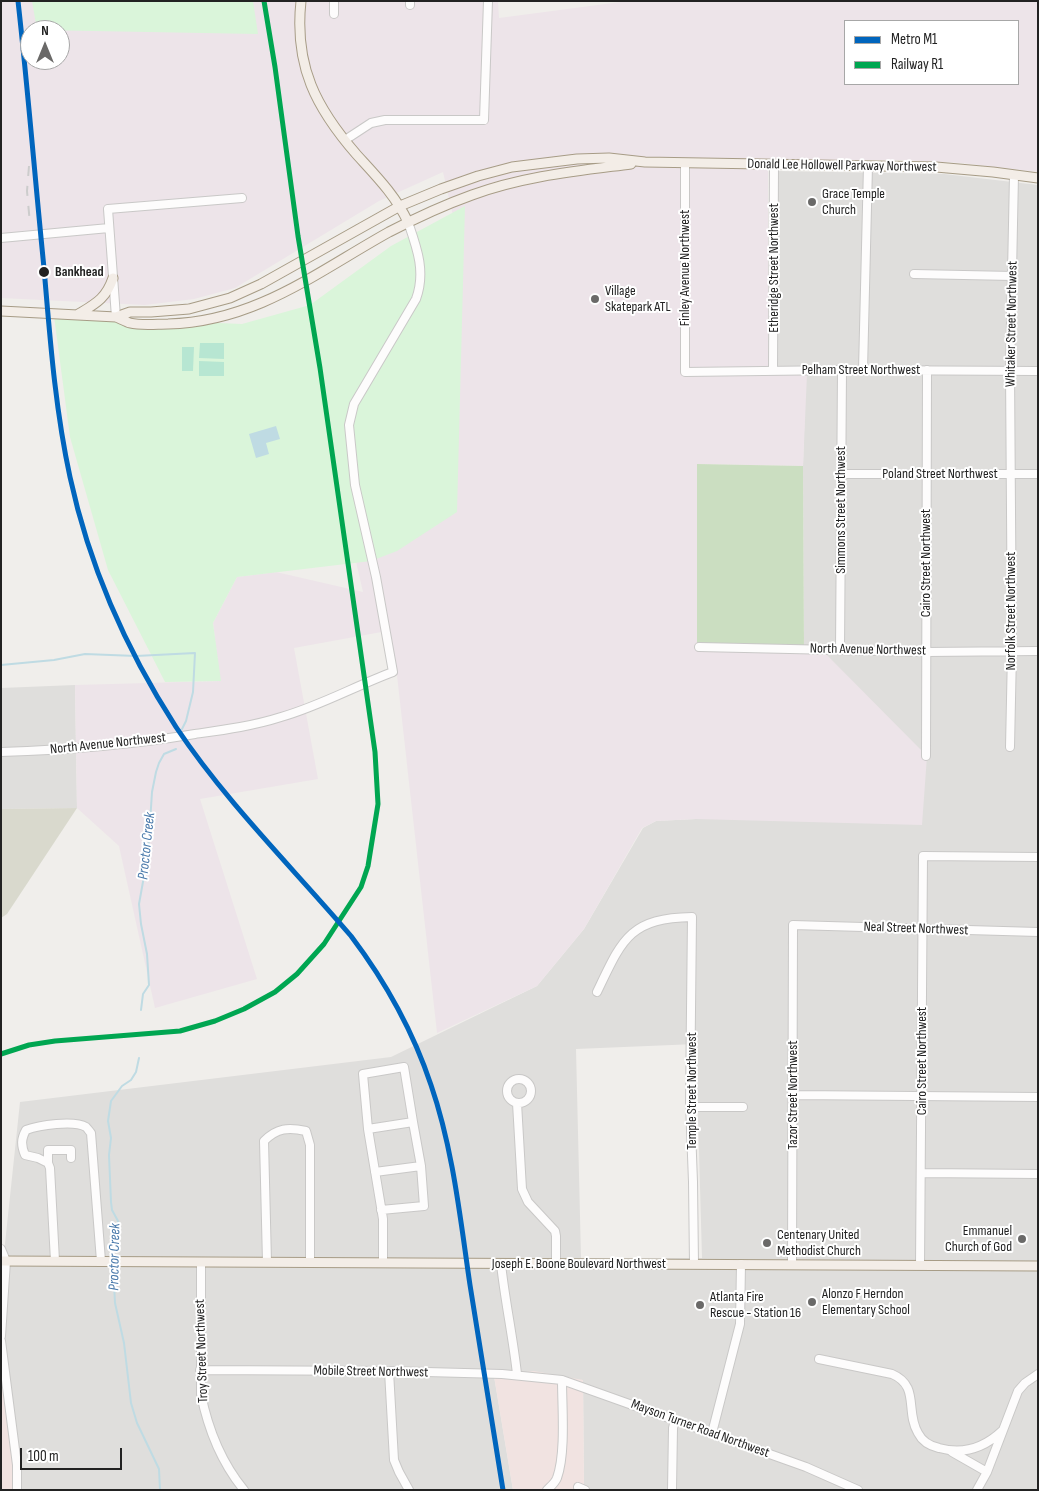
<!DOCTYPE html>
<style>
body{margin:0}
#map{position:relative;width:1039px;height:1491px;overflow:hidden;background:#f0eeeb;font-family:"Sofia Sans Condensed",sans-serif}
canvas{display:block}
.frame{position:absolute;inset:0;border:2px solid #222;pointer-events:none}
.legend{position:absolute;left:844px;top:20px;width:175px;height:65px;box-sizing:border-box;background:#fff;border:1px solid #a7a7a7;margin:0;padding:6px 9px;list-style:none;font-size:15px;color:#222}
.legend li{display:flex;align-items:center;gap:10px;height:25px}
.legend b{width:25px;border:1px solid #a7a7a7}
.north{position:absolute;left:20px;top:20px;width:50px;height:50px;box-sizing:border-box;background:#fff;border:1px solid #a7a7a7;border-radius:50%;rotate:0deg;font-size:14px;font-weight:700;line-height:20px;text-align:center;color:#222}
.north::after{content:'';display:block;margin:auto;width:18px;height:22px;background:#6a6968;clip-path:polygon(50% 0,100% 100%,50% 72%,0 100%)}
.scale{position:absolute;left:20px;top:1448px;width:102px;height:22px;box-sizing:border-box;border:2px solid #222;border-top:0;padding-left:6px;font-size:15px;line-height:18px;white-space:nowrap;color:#222;-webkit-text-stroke:4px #fff;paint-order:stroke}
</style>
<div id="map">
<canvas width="1039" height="1491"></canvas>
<div class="frame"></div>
<ul class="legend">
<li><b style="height:6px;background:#0065bd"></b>Metro M1</li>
<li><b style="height:6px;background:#00a651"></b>Railway R1</li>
</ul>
<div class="north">N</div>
<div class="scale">100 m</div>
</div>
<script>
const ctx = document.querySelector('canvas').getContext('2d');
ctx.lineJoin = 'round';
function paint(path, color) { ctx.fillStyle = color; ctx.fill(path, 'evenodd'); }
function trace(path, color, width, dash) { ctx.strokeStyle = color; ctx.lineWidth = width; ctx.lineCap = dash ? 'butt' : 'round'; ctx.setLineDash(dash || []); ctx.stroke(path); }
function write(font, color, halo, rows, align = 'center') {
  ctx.font = font + ' "Sofia Sans Condensed",sans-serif'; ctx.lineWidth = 4; ctx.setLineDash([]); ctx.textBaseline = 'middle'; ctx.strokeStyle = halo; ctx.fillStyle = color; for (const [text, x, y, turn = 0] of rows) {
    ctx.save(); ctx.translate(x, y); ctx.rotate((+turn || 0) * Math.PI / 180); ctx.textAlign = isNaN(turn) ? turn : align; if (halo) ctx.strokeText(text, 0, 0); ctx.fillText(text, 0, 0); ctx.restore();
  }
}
const residential = new Path2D(`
 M777,171L944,174L1038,185V1490H584L583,1380L494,1376L513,1490H14L2,1349L4,1253L20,1102L391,1057L537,986L584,929L643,828L656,821L696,819L804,650L803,466L806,367H778ZM696,1044L702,1258H581L576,1049Z
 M75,685L77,808L1,809V688Z`);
const commercial = new Path2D(`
 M1,1250L4,1253L2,1349L15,1453L14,1490H1Z
 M534,1371L583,1380L584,1490H513L494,1376Z`);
const industrial = new Path2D(`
 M1,1H498L499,18L628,1H1038V172L962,163L902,160H768V373L807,374L803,466L697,464V650H822L927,756L922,825L696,819L656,821L642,828L584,929L537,986L437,1033L397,675L387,631L294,648L318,779L200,799L257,979L155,1008L119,846L77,808L75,685L220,681L213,623L237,577L276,572L363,592L354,553L458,238L443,172L379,201L235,288L194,299L145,305L1,298ZM845,21H1018V84H845ZM30,30H60V60H30Z`);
const construction = new Path2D(`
 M77,808L7,914L1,918V809Z`);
const forest = new Path2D(`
 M697,464L803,466L804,650H697Z`);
const park = new Path2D(`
 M32,1H253L258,34L37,30Z
 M465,206L457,512L397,551L371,561L237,577L213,623L221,681L165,682L108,570L70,437L54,316L242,324L310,305L391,246Z`);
const pitch = new Path2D(`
 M200,343H224V359L199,358Z
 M182,347H194L193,371H182Z
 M199,361L224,362V376H199Z`);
const water = new Path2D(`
 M276,426L280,439L266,443L269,454L256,458L249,434Z`);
const stream = new Path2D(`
 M1,665L54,660L85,654L136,656L195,653L193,692L186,721L182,729
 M141,1010L143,994L149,985L147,954L141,924L139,904L148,854L152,792L156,772L159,763L164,754L176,749
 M113,1257V1252L117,1242L118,1221L112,1210L111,1202L109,1155L111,1138L108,1121L111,1101L122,1086L131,1080L136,1072L139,1058
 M113,1265L115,1303L124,1343L131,1403L137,1423L159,1469L160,1490`);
const minor = new Path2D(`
 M410,5V1
 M334,14V1
 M345,140L371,123L385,120H484L488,1
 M685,163V372L842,370L1038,371
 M1,238L109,228
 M914,274L1013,276
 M116,317L108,209L242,198
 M863,370L868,166
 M773,371L774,165
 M841,474H1038
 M699,647L926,652L1038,651
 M840,650L842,370
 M1010,747L1012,652L1010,371L1014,175
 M1,752C66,750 130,745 195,734C223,730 253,726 281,717C320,706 355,686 393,672L376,577L355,485L349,425L354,404L416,299C426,272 417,248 408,222
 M926,756L927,370
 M597,992C622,940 629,918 692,917L690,1103L693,1182L694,1264
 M507 1091a12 12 0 1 1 24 0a12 12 0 1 1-24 0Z
 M793,1095L1038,1097
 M517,1103L522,1189L528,1202L555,1231L556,1236V1264
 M690,1107H743
 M368,1129L413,1122L421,1166
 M48,1163V1150H71V1158
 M375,1172L421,1166L424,1206L381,1210
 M921,1173L1038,1174
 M1,1249L6,1261L1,1336
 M55,1261L50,1168L48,1163L38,1158L25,1155C21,1145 21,1139 26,1130C39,1125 74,1120 86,1127C88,1129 89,1131 91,1133L101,1261
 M201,1262V1394C208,1429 221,1462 244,1490
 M267,1262L264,1141C277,1128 288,1127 306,1131L310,1145V1262
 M383,1262V1219L368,1129L363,1074L404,1067L413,1122
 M501,1264C505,1301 513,1337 517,1374
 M792,1265L793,925L1038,932
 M920,1265L923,856L1038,857
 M1,1341L17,1465V1490
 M819,1359L892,1374C920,1386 905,1411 918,1433C922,1441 930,1446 939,1448C964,1455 984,1448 1002,1431
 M200,1370L389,1371L502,1374L562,1380L806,1467L858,1490
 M389,1371L394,1460L399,1472L409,1490
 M712,1433L740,1324L741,1264
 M952,1452L987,1472
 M578,1487L585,1490
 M547,1490C551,1486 555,1483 557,1478C566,1453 562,1407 562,1380
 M672,1490L673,1428L675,1420
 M977,1490L987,1472L1018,1391L1025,1383L1038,1374`);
const major = new Path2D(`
 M301,1C294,66 316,108 357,155C377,177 395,195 408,222
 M1,311L116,317C121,319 126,322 130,323C142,326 157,324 168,324C255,322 317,272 389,232C416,218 444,205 472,195C524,176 577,171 631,164
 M77,315C95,304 106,299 113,278
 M116,317L130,312H151L189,309L230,298L261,284L400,206L441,189L478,176L512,167L577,159L609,158L645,162L936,167L993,172L1038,178
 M1,1261L1038,1266`);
const rail = new Path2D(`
 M18,1L40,224
 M29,166L27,191L30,224
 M1,1054L29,1045L55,1041L180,1031L215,1021L244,1009L275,992L297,974L324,944L361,887L368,866L378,804L375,752L320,368L298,236L275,67L264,1`);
const rail1 = new Path2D(`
 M1,1054L29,1045L55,1041L180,1031L215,1021L244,1009L275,992L297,974L324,944L361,887L368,866L378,804L375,752L320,368L298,236L275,67L264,1`);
const metro1 = new Path2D(`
 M18,1C28,90 35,179 44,268C50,338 55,408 70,477C89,565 127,651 176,727C226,802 292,867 351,936C385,981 413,1031 431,1085C453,1149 460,1217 470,1285C481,1353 492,1421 503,1490`);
const markers = [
 [812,202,5,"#6a6968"],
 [44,272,6,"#222"],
 [595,299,5,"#6a6968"],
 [1022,1239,5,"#6a6968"],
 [767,1243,5,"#6a6968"],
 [812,1302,5,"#6a6968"],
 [700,1305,5,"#6a6968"]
];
const streetNames = [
 ["Donald Lee Hollowell Parkway Northwest",842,166,1],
 ["Finley Avenue Northwest",685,268,-90],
 ["Etheridge Street Northwest",774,268,-90],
 ["Whitaker Street Northwest",1012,324,-89],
 ["Pelham Street Northwest",861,370],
 ["Poland Street Northwest",940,474],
 ["Simmons Street Northwest",841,510,-90],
 ["Cairo Street Northwest",926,563,-90],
 ["Norfolk Street Northwest",1011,611,-90],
 ["North Avenue Northwest",868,650,1],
 ["North Avenue Northwest",108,744,-6],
 ["Neal Street Northwest",916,929,2],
 ["Cairo Street Northwest",922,1061,-90],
 ["Temple Street Northwest",692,1091,-90],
 ["Tazor Street Northwest",793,1095,-90],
 ["Joseph E. Boone Boulevard Northwest",579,1264],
 ["Troy Street Northwest",202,1351,-92],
 ["Mobile Street Northwest",371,1372,1],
 ["Mayson Turner Road Northwest",700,1429,20]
];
const poiNames = [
 ["Grace Temple",822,194],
 ["Church",822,210],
 ["Village",605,291],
 ["Skatepark ATL",605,307],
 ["Emmanuel",1012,1231,"right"],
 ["Church of God",1012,1247,"right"],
 ["Centenary United",777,1235],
 ["Methodist Church",777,1251],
 ["Alonzo F Herndon",822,1294],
 ["Elementary School",822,1310],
 ["Atlanta Fire",710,1297],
 ["Rescue - Station 16",710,1313]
];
const stopNames = [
 ["Bankhead",55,272]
];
const waterNames = [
 ["Proctor Creek",147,846,-84],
 ["Proctor Creek",115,1257,-89]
];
paint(residential, '#dfdedc');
paint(commercial, '#f1e3e1');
paint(industrial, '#ede4e9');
paint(construction, '#d9d9cd');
paint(forest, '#cbdec1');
paint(park, '#daf5da');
paint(pitch, '#b7e6d2');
paint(water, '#bfdbe3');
trace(stream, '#bfdbe3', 2);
trace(minor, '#c9c8c7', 10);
trace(major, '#a79c86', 11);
trace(minor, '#fdfcfc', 8);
trace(major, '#f3ede7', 9);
trace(rail, '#ccc', 2, [10, 10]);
trace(rail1, '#00a651', 5);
trace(metro1, '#0065bd', 5);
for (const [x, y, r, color] of markers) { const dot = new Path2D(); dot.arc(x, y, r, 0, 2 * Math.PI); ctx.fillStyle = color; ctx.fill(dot); trace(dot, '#fff', 2); }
write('14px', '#222', '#fff', streetNames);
write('14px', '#222', '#fff', poiNames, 'left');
write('bold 14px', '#222', '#fff', stopNames, 'left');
write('italic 15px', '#4a7aab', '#fff', waterNames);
</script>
